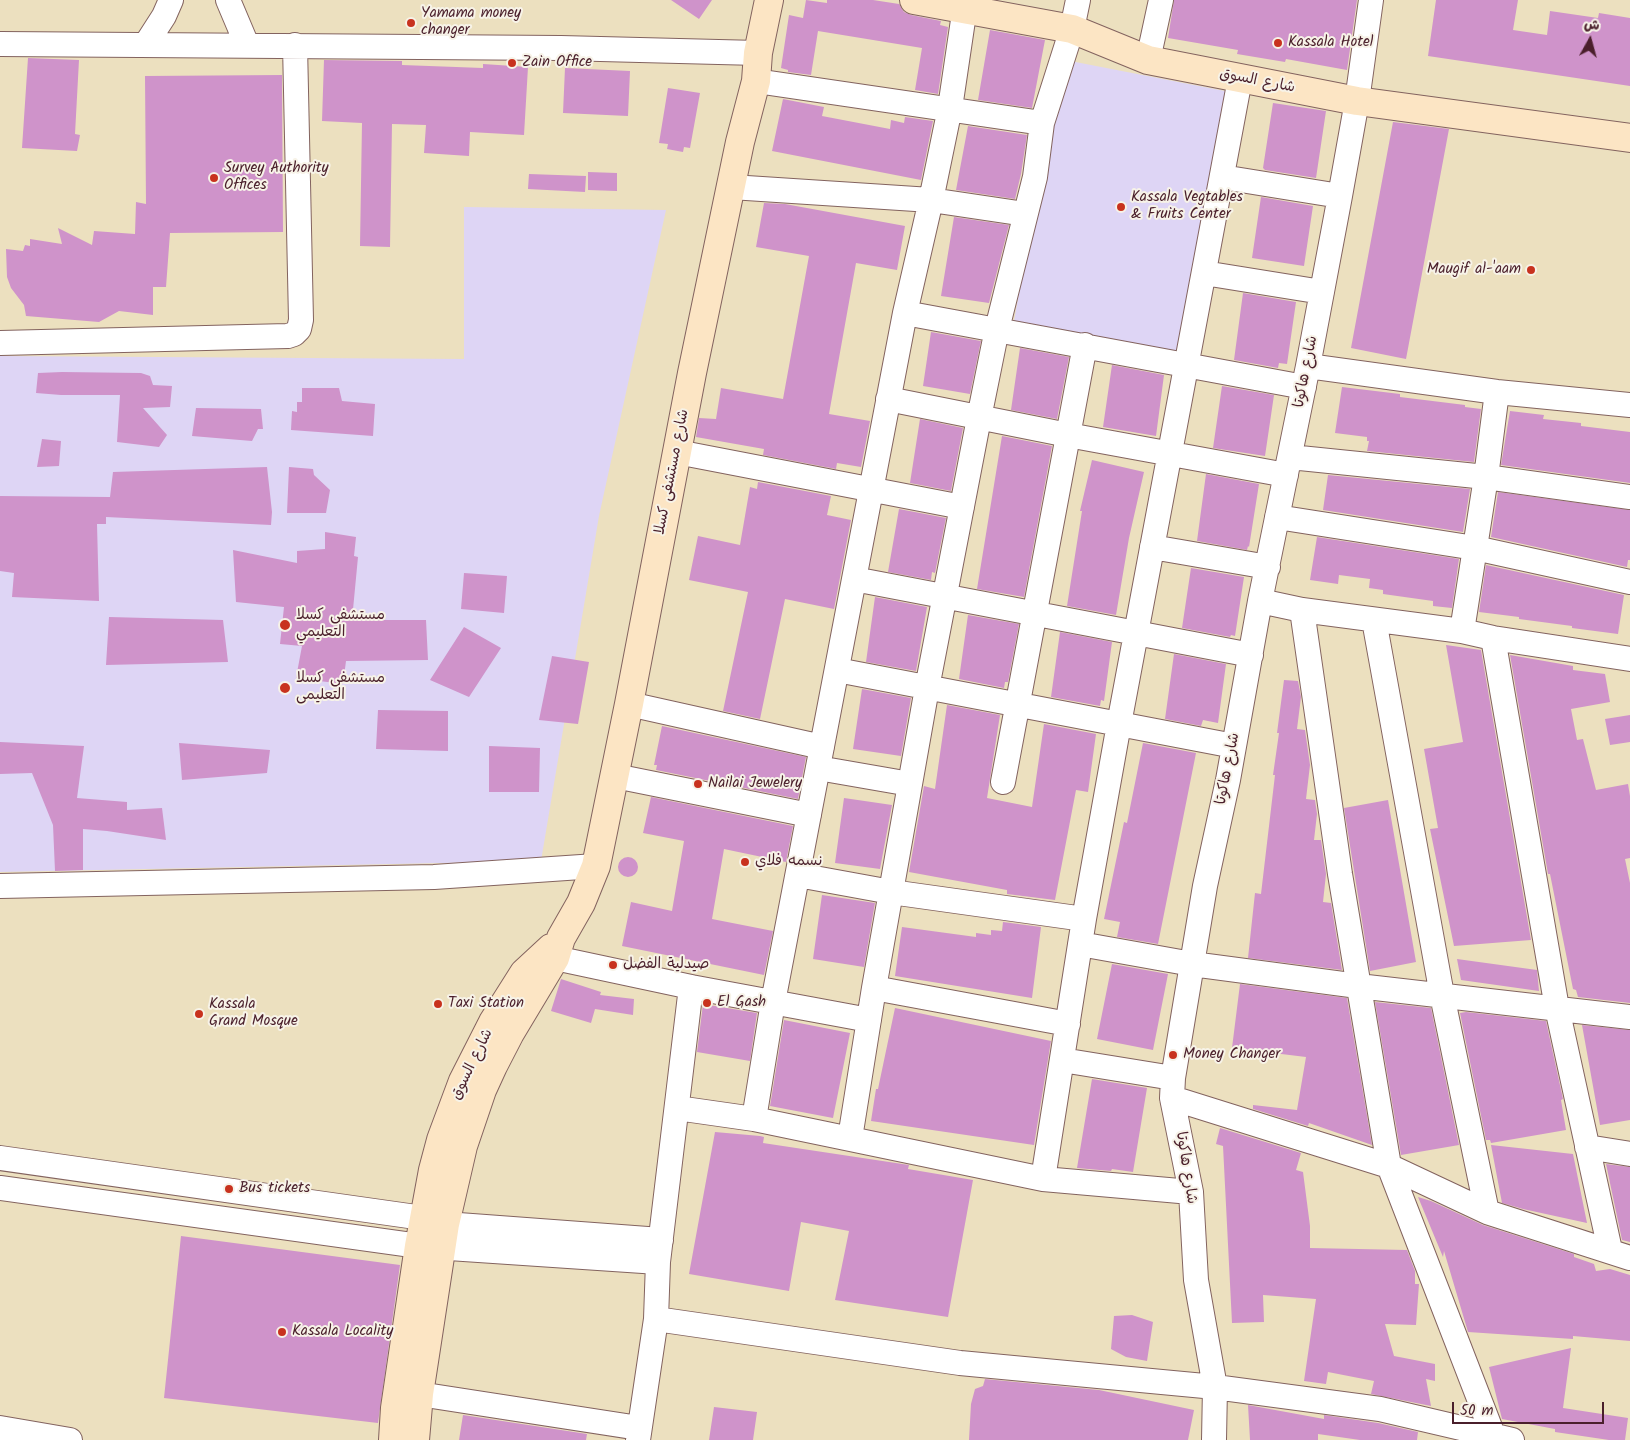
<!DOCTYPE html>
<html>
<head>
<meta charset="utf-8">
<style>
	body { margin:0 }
	#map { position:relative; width:1630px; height:1440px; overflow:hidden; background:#ece0bf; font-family:Kalam,"Playpen Sans Arabic",sans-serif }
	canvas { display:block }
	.north { position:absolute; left:1565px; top:15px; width:50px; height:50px; -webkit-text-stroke:4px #f7f3e8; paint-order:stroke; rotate:7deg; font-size:14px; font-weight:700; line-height:20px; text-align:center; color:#4a1f2b }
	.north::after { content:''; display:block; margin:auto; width:18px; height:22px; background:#4a1f2b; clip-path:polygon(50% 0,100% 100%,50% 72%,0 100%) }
	.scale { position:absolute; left:1452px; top:1402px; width:152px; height:22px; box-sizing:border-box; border:2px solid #4a1f2b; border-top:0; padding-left:6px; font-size:15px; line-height:18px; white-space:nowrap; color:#4a1f2b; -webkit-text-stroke:4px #f7f3e8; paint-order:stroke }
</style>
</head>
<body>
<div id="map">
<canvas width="1630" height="1440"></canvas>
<div class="north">ش</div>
<div class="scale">50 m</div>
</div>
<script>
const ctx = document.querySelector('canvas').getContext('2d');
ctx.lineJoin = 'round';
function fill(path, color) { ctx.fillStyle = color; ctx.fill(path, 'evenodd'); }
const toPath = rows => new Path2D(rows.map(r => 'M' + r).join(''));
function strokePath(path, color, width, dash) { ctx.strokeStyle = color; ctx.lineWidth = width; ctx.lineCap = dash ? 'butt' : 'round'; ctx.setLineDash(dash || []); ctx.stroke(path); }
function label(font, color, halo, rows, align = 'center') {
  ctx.font = font + ' Kalam,"Playpen Sans Arabic",sans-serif'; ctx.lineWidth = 4; ctx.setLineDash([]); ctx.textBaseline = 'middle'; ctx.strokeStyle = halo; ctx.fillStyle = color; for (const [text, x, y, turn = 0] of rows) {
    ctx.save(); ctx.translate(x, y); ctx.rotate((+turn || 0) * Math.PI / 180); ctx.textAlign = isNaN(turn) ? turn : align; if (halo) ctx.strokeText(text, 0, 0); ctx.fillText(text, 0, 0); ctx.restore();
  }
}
const built = toPath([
	[1060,59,1230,92,1180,353,1014,321],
	[464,207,666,210,599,516,541,861,0,872,0,356,464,359]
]);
const building = toPath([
	[671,0,712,0,699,19],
	[806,0,827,3,827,0,873,0,899,4,904,12,911,15,941,21,940,25,948,27,938,94,915,90,922,48,818,31,811,75,788,72,788,70,781,68,789,15,803,18],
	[1174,0,1357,0,1347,70,1286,59,1285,62,1237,54,1238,50,1168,38],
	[1436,0,1518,0,1513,30,1547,35,1550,11,1598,18,1599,13,1630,18,1630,86,1428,56],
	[990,30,1045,40,1032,108,978,100],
	[28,58,79,60,75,134,80,135,77,151,22,148],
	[324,60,402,61,402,65,483,68,483,64,528,67,524,135,470,132,469,156,424,153,426,125,392,124,390,247,360,246,362,123,322,121],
	[565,68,630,71,628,116,563,113],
	[282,75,283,232,170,233,166,287,153,287,153,315,119,311,99,322,26,316,24,305,11,288,7,277,6,249,23,251,25,245,30,246,30,239,62,244,58,228,92,245,94,231,135,234,136,202,146,204,145,76],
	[668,88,700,93,690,148,684,147,683,152,667,149,668,144,659,143],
	[783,99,824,107,822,116,890,129,891,120,904,123,905,117,933,121,921,180,772,151],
	[1273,103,1326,111,1316,178,1265,170,1263,168],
	[1393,122,1449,129,1406,359,1351,348],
	[968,126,1027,135,1021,174,1015,199,956,190],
	[588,172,617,173,617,191,588,190],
	[529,174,586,176,585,192,528,189],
	[1261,197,1313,206,1304,266,1252,258],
	[764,203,785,204,905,226,897,270,856,263,829,414,870,421,861,467,837,463,836,469,763,455,764,449,696,437,699,418,716,419,721,388,783,399,809,256,756,247],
	[954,217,1009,225,989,303,941,296],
	[1243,293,1296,302,1287,364,1279,363,1278,368,1234,360],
	[931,332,981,341,970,394,923,386],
	[1020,348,1069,357,1057,419,1011,410],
	[1112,365,1164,375,1156,436,1103,427],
	[62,372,141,373,150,376,153,385,172,386,170,407,143,408,167,435,159,447,117,442,120,395,61,395,36,393,38,373],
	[1222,386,1274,395,1265,456,1213,448],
	[1342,387,1400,394,1400,397,1465,405,1465,407,1481,409,1474,462,1367,451,1369,441,1367,441,1367,437,1335,433],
	[302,388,339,388,342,401,375,404,373,436,291,430,292,411,297,412,297,402,302,402],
	[196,408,261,409,263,429,258,429,252,441,192,436],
	[1510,411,1544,415,1543,419,1581,423,1581,426,1630,432,1630,483,1501,465],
	[920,419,963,428,951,491,910,483],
	[1002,436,1052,446,1024,597,977,589],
	[42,439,61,441,59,466,37,467],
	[1092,460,1144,472,1129,538,1116,615,1067,606,1082,511,1080,511],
	[267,467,272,512,271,525,106,517,106,524,97,524,99,601,12,597,14,573,0,571,0,496,110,497,113,472],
	[289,467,313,469,314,475,330,490,326,513,287,513],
	[1206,474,1259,484,1249,547,1248,546,1247,550,1197,541],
	[1328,475,1470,489,1463,532,1323,510],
	[758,482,831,496,827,515,851,520,834,609,785,599,760,719,723,711,748,592,689,580,698,536,740,545,750,487,757,489],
	[1498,492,1630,510,1630,560,1628,560,1627,567,1491,537],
	[899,509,946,518,935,573,932,572,931,580,888,572],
	[325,532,356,537,354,556,358,557,352,620,426,620,428,660,346,661,343,684,296,678,302,646,280,644,284,607,236,602,233,550,297,563,297,551,325,549],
	[1317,537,1459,559,1452,608,1433,606,1433,601,1383,594,1383,590,1369,588,1370,579,1339,575,1338,584,1310,580],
	[1486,565,1624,595,1618,634,1572,628,1572,626,1519,619,1519,617,1479,612],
	[1191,568,1244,577,1235,636,1231,635,1230,637,1182,628],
	[464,573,507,576,504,613,461,609],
	[875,597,927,607,916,671,866,662],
	[968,615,1019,624,1008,682,1005,682,1004,688,959,679],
	[109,617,223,620,228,662,106,665],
	[464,627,501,648,469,697,430,680],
	[1060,632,1112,642,1104,701,1101,700,1100,706,1051,697],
	[1446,645,1481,650,1531,940,1454,946,1430,829,1438,828,1424,749,1463,742],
	[1174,654,1226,664,1218,723,1203,720,1201,726,1165,719],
	[1510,655,1573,666,1573,670,1605,674,1610,702,1571,709,1577,740,1583,739,1596,790,1628,784,1630,796,1630,858,1625,859,1630,883,1630,1003,1578,997,1576,990,1573,989,1550,874,1548,874],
	[552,656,589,662,578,724,539,720],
	[1284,680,1298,681,1301,697,1297,729,1305,730,1310,765,1306,799,1315,800,1317,814,1314,840,1321,840,1326,874,1323,902,1331,903,1342,970,1248,958,1255,893,1261,894,1275,775,1273,775,1279,733,1277,733],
	[862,689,911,698,901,756,853,749],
	[947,705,1000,715,987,798,1032,807,1044,724,1096,734,1088,792,1076,790,1055,900,1007,894,1007,890,909,872,924,786,935,789],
	[378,710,448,711,448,751,376,749],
	[1630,715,1630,742,1610,745,1605,719],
	[662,726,806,757,798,799,656,770,657,765,654,765],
	[0,742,84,746,77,798,127,802,127,810,162,808,166,840,107,831,83,829,83,870,55,871,53,825,32,773,0,774],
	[179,743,270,750,267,773,182,780],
	[1143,743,1196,753,1158,944,1117,937,1120,922,1104,919,1124,822,1127,823],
	[489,746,540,748,539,792,489,792],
	[651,797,793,826,786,862,724,849,712,919,773,931,764,975,622,946,631,902,672,911,684,841,643,833],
	[844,798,892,805,880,869,835,863],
	[1388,800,1416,962,1370,971,1344,808],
	'618 867a10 10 0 1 1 20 0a10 10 0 1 1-20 0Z',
	[822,895,875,903,864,967,813,959],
	[1003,922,1041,927,1032,998,895,976,902,927,976,937,976,933,991,935,991,930,1002,931],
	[1457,959,1537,970,1539,991,1461,980],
	[1112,964,1168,974,1153,1050,1097,1039],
	[561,979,601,992,600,995,634,999,633,1015,595,1009,591,1023,551,1011],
	[1240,984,1347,998,1372,1145,1309,1123,1308,1126,1253,1109,1253,1105,1297,1110,1306,1057,1232,1048],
	[1375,1002,1431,1008,1459,1145,1401,1155],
	[703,1004,757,1013,750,1061,697,1052],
	[895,1008,1051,1041,1034,1145,871,1121,876,1089,878,1089],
	[1466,1012,1546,1021,1563,1099,1561,1100,1566,1130,1491,1143,1490,1140,1486,1140,1460,1013],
	[784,1020,850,1033,833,1118,770,1106],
	[1582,1025,1630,1030,1630,1120,1600,1125],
	[1092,1079,1147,1088,1133,1172,1112,1169,1111,1171,1077,1168],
	[1220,1128,1301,1153,1296,1170,1303,1172,1310,1226,1310,1248,1407,1250,1415,1271,1415,1284,1419,1284,1416,1325,1385,1324,1394,1356,1435,1364,1435,1381,1426,1379,1431,1406,1371,1394,1374,1381,1328,1372,1326,1384,1304,1381,1316,1299,1263,1295,1264,1322,1232,1323,1223,1146,1216,1144],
	[715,1132,760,1136,764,1137,763,1143,909,1165,908,1169,973,1180,948,1317,835,1300,849,1231,801,1222,789,1291,689,1274],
	[1491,1145,1573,1154,1587,1223,1523,1209,1502,1203],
	[1606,1164,1630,1167,1630,1242,1622,1240],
	[1418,1197,1431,1201,1483,1225,1574,1254,1574,1257,1594,1264,1596,1271,1610,1269,1630,1275,1630,1341,1573,1336,1573,1339,1468,1332,1444,1251,1443,1257],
	[181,1236,400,1265,378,1423,164,1398],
	[1132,1315,1153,1322,1147,1361,1126,1357,1111,1349,1114,1316],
	[1571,1348,1563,1408,1628,1418,1625,1440,1609,1440,1555,1432,1555,1429,1502,1419,1489,1367],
	[985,1379,1099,1390,1194,1410,1188,1440,969,1440,971,1404,975,1389,983,1386],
	[1248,1405,1324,1419,1324,1415,1378,1423,1418,1432,1417,1440,1360,1440,1318,1434,1318,1440,1250,1440],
	[714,1407,757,1412,753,1440,709,1440],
	[463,1415,587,1434,586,1440,459,1440]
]);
const street = toPath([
	[228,0,247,45],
	[0,44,561,48,758,53],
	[146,44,164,16,171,0],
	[1148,60,1161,0],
	[756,81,1042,123],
	[1222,177,1340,196],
	[731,187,931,200,1025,214],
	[1204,273,1322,292],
	[905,313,1304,387],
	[0,343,288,336,294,334,299,329,301,320,295,45],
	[1308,366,1497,392,1630,405],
	[888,399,1068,435,1286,475],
	[677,452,962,507],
	[1290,457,1486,477,1630,497],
	[1277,517,1475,548,1630,582],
	[1152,547,1268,567],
	[854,579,1251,655],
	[1260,601,1302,610,1462,631,1493,638,1630,659],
	[1302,610,1340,874,1389,1166,1495,1440],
	[1374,620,1442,995,1487,1212],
	[1462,631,1486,477,1497,392],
	[1493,638,1557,1008,1610,1250],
	[837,670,1234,746],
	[629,704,822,747],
	[818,768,910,784],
	[615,776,809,815],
	[1003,782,1085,345],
	[798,875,891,892,1084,919],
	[0,886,434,877,596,866],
	[1080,944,1192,964,1358,986,1630,1017],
	[545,954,555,958,691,987,869,1020],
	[874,988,1068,1024],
	[1062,1060,1173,1078],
	[1172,1098,1389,1166,1487,1212,1630,1258],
	[677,1108,754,1119,1043,1179,1191,1192],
	[754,1119,773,1002,905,313,931,200,950,108,966,0],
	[850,1138,874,988,927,688,979,418,997,329,1035,177,1042,123,1072,29,1078,0],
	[1587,1147,1630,1154],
	[0,1158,423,1218,445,1224,661,1240],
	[1043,1179,1084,919,1119,724,1240,79],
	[0,1188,419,1246,658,1262],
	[656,1319,960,1363,1215,1387,1380,1409,1512,1440],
	[403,1403,419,1394,639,1428],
	[0,1428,70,1440],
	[638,1440,656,1319,658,1262,691,987],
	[1214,1440,1215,1387,1196,1280,1191,1192,1172,1098,1173,1078,1205,886,1228,780,1260,601,1308,366,1340,196,1357,101,1371,0]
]);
const secondary = toPath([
	[914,0,1072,29,1148,60,1357,101,1630,138],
	[393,1440,395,1408,419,1246,433,1170,441,1140,463,1081,493,1022,524,973,551,948],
	[415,1440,419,1394,445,1224,463,1146,482,1090,493,1066,510,1033,555,958,561,938,581,903,596,866,629,704,692,373,740,142,756,81,758,53,769,0]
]);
const markers = [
	[411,23,5,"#c8321e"],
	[1278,43,5,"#c8321e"],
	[512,63,5,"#c8321e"],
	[214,178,5,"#c8321e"],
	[1121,207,5,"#c8321e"],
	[1531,270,5,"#c8321e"],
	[285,625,6,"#c8321e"],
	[285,688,6,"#c8321e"],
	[698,784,5,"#c8321e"],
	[745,862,5,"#c8321e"],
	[613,965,5,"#c8321e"],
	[707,1003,5,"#c8321e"],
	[438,1004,5,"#c8321e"],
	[199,1014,5,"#c8321e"],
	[1173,1055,5,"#c8321e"],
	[229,1189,5,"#c8321e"],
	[282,1332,5,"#c8321e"]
];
const poiNames = [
	["Yamama money",421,14],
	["changer",421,31],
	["Kassala Hotel",1288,43],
	["Zain Office",522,63],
	["Survey Authority",224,169],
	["Offices",224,186],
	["Kassala Vegtables",1131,198],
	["& Fruits Center",1131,215],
	["Maugif al-'aam",1521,270,"right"],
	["مستشفى كسلا",296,616],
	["التعليمي",296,633],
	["مستشفى كسلا",296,679],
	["التعليمى",296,696],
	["Nailai Jewelery",708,784],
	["نسمه فلاي",755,862],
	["صيدلية الفضل",623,965],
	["El Gash",717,1003],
	["Taxi Station",448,1004],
	["Kassala",209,1005],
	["Grand Mosque",209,1022],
	["Money Changer",1183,1055],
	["Bus tickets",239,1189],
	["Kassala Locality",292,1332]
];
const streetNames = [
	["شارع السوق",1257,82,11],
	["شارع هاكوتا",1307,372,-79],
	["شارع مستشفى كسلا",673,472,-79],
	["شارع هاكوتا",1229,769,-79],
	["شارع السوق",473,1065,-64],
	["شارع هاكوتا",1185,1168,81]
];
fill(built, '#ded5f5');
fill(building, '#cf93ca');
strokePath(street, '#83635f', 26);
strokePath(secondary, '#83635f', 30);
strokePath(street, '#fff', 24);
strokePath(secondary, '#fce5c4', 28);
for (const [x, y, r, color] of markers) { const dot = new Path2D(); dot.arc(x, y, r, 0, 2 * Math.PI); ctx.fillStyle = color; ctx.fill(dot); strokePath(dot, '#f7f3e8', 2); }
label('15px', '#4a1f2b', '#f7f3e8', poiNames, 'left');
label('15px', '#4a1f2b', '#f7f3e8', streetNames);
</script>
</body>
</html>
